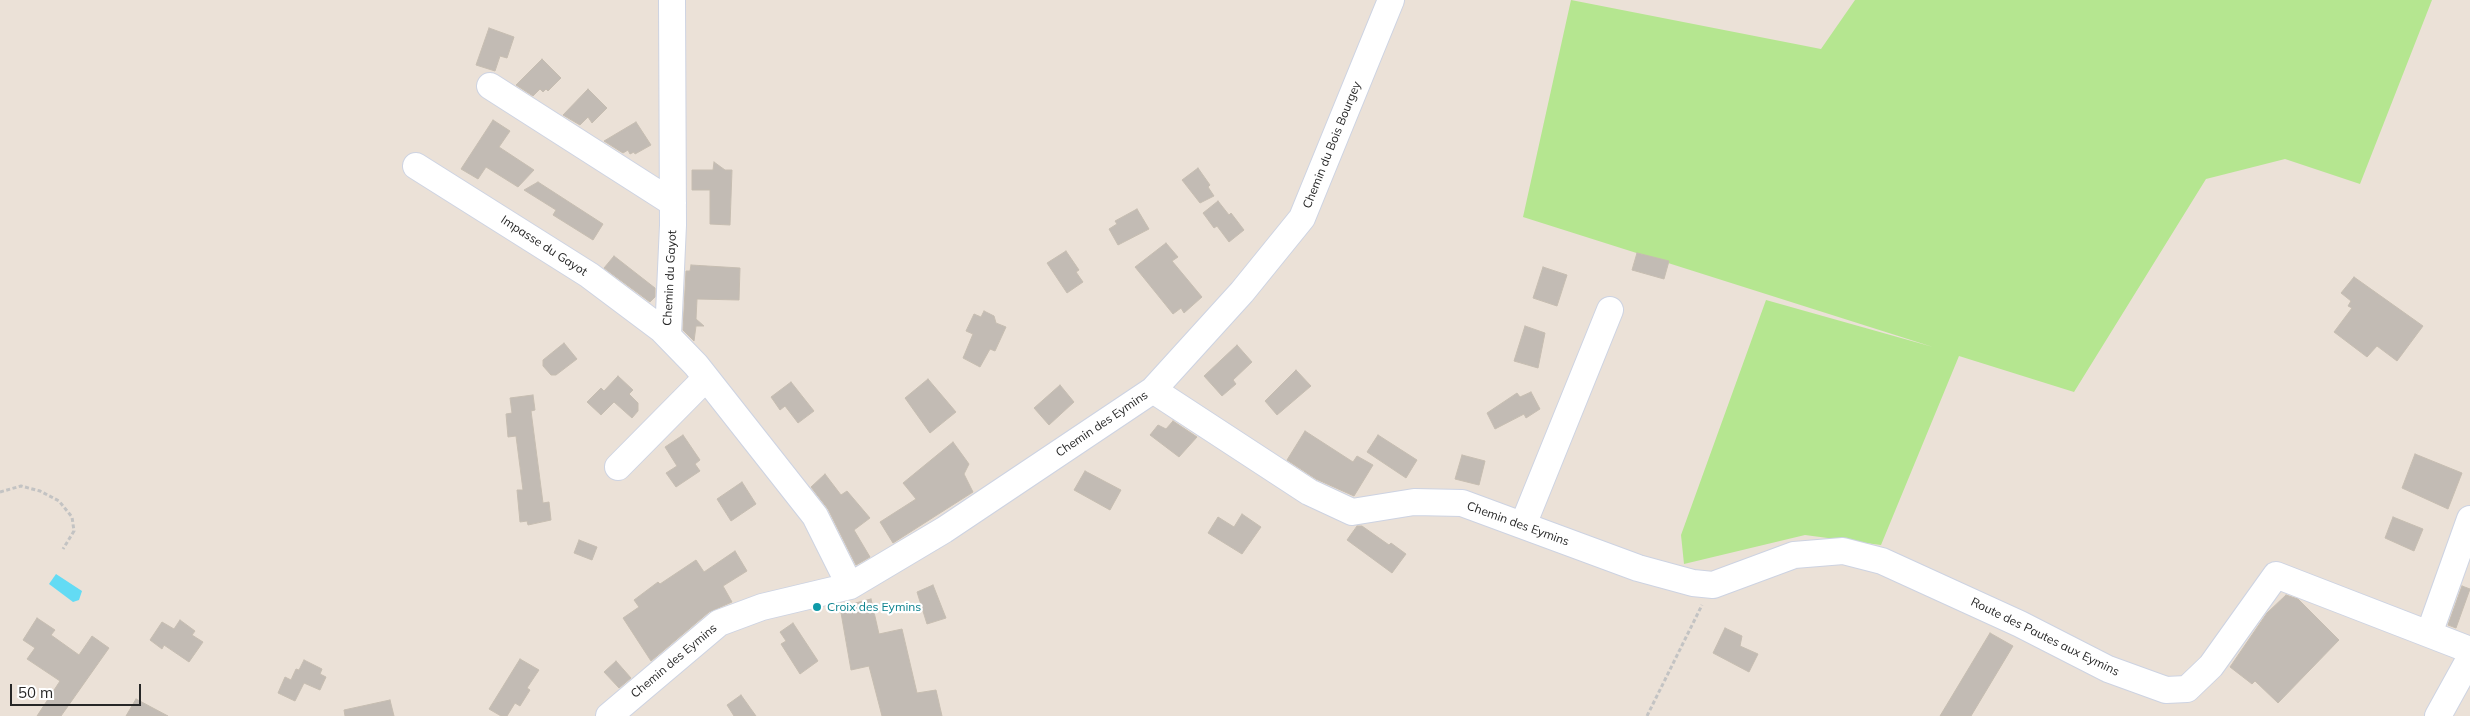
<!DOCTYPE html>
<html>
<head>
<meta charset="utf-8">
<style>
	body { margin:0 }
	#map { position:relative; width:2470px; height:716px; overflow:hidden; background:#ebe1d7; font-family:Mulish,sans-serif }
	canvas { display:block }
	.scale { position:absolute; left:10px; top:684px; width:131px; height:22px; box-sizing:border-box; border:2px solid #272727; border-top:0; padding-left:6px; font-size:15px; line-height:18px; white-space:nowrap; color:#272727; -webkit-text-stroke:4px #fff; paint-order:stroke }
</style>
</head>
<body>
<div id="map">
<canvas width="2470" height="716"></canvas>
<div class="scale">50 m</div>
</div>
<script>
const ctx = document.querySelector('canvas').getContext('2d');
ctx.lineJoin = 'round';
function fill(path, color) { ctx.fillStyle = color; ctx.fill(path, 'evenodd'); }
const toPath = rows => new Path2D(rows.map(r => 'M' + r).join(''));
function strokePath(path, color, width, dash) { ctx.strokeStyle = color; ctx.lineWidth = width; ctx.lineCap = dash ? 'butt' : 'round'; ctx.setLineDash(dash || []); ctx.stroke(path); }
function label(font, color, halo, rows, align = 'center') {
  ctx.font = font + ' Mulish,sans-serif'; ctx.lineWidth = 4.5; ctx.setLineDash([]); ctx.textBaseline = 'middle'; ctx.strokeStyle = halo; ctx.fillStyle = color; for (const [text, x, y, turn = 0] of rows) {
    ctx.save(); ctx.translate(x, y); ctx.rotate((+turn || 0) * Math.PI / 180); ctx.textAlign = isNaN(turn) ? turn : align; if (halo) ctx.strokeText(text, 0, 0); ctx.fillText(text, 0, 0); ctx.restore();
  }
}
const green = toPath([
	[1571,0,1821,49,1855,0,2432,0,2360,184,2285,159,2206,179,2074,392,1959,356,1881,545,1805,535,1684,564,1681,535,1766,300,1933,347,1523,217]
]);
const water = toPath([
	[56,574,82,591,79,600,73,602,49,584]
]);
const building = toPath([
	[489,28,514,37,507,58,500,56,495,71,476,65,489,28],
	[542,59,561,78,548,91,546,89,543,92,540,89,533,96,516,85,542,59],
	[588,89,607,108,592,123,588,117,580,125,563,115,588,89],
	[493,120,510,131,499,147,534,170,518,187,486,167,478,179,461,169,493,120],
	[636,122,651,145,635,154,634,152,630,154,628,150,623,153,604,141,636,122],
	[714,162,725,170,732,170,730,225,710,224,710,190,692,190,692,170,713,170,714,162],
	[1198,168,1210,185,1208,187,1214,196,1200,203,1182,180,1198,168],
	[538,182,603,224,593,240,553,215,556,210,524,190,538,182],
	[1218,201,1229,215,1231,213,1244,230,1229,242,1217,226,1214,228,1203,213,1218,201],
	[1137,209,1149,229,1118,245,1109,229,1117,224,1115,221,1137,209],
	[1166,243,1178,257,1172,261,1202,297,1184,313,1181,308,1173,314,1135,267,1166,243],
	[1066,251,1079,270,1076,272,1083,282,1067,293,1047,263,1066,251],
	[1637,253,1669,261,1664,279,1632,270,1637,253],
	[614,256,655,288,655,297,650,302,604,268,614,256],
	[691,265,740,268,739,300,697,299,696,319,704,326,696,326,694,341,683,330,686,271,690,271,691,265],
	[1543,267,1567,275,1557,306,1533,298,1543,267],
	[2354,277,2423,326,2397,361,2377,346,2367,357,2334,332,2352,308,2348,306,2351,301,2341,293,2354,277],
	[984,311,994,316,996,323,1006,327,995,351,990,349,980,367,963,358,973,334,966,331,974,314,981,317,984,311],
	[1525,326,1545,333,1538,368,1514,361,1525,326],
	[564,343,577,359,556,375,551,375,543,366,543,360,564,343],
	[1237,345,1252,362,1233,380,1236,384,1222,396,1204,376,1237,345],
	[1296,370,1311,386,1277,415,1265,401,1296,370],
	[618,376,633,390,629,394,638,403,638,411,632,418,614,402,601,415,587,402,601,388,604,391,618,376],
	[928,379,956,412,930,433,905,398,928,379],
	[791,382,814,411,798,423,785,406,780,410,771,397,791,382],
	[1060,385,1074,402,1049,425,1034,408,1060,385],
	[1531,392,1540,409,1526,418,1524,414,1495,429,1487,413,1517,393,1520,397,1531,392],
	[533,395,535,410,531,411,543,503,549,502,551,520,528,525,527,521,520,522,517,490,523,490,516,436,508,437,506,414,512,413,510,398,533,395],
	[1173,421,1197,437,1179,457,1150,435,1158,425,1166,429,1173,421],
	[1305,431,1353,462,1357,456,1373,465,1354,496,1316,479,1287,460,1305,431],
	[683,435,700,460,695,464,700,471,676,487,666,473,677,466,665,447,683,435],
	[1378,435,1417,460,1406,478,1367,452,1378,435],
	[953,442,969,464,964,474,973,492,893,543,880,522,916,499,903,483,953,442],
	[2415,454,2462,473,2448,509,2402,488,2415,454],
	[1462,455,1485,461,1479,485,1455,479,1462,455],
	[1085,471,1121,490,1110,510,1074,490,1085,471],
	[825,474,841,495,847,491,870,518,854,530,870,557,856,565,828,509,811,487,825,474],
	[742,482,756,504,731,521,717,499,742,482],
	[1242,514,1261,527,1242,554,1208,533,1218,517,1234,527,1242,514],
	[2393,517,2423,529,2414,551,2385,538,2393,517],
	[1357,526,1362,526,1389,545,1391,543,1406,554,1392,573,1347,540,1357,526],
	[579,540,597,547,592,560,574,553,579,540],
	[735,551,747,571,723,586,732,602,709,612,651,661,623,618,639,607,634,600,658,582,660,584,696,560,704,572,735,551],
	[933,585,946,618,927,624,917,592,933,585],
	[2462,586,2470,589,2456,628,2448,625,2462,586],
	[2286,595,2298,599,2339,640,2278,703,2255,681,2252,684,2230,667,2267,613,2286,595],
	[871,599,879,634,902,629,917,693,936,690,942,716,882,716,869,666,851,670,840,607,871,599],
	[37,618,55,630,51,635,79,655,92,636,109,648,61,716,37,716,60,681,27,659,35,648,23,640,37,618],
	[180,620,195,631,192,635,203,642,189,662,164,645,162,649,150,640,162,622,174,629,180,620],
	[793,623,818,661,800,674,781,644,786,641,780,632,793,623],
	[1725,628,1742,636,1740,646,1758,654,1749,672,1713,653,1725,628],
	[1990,633,2013,646,1971,716,1940,716,1990,633],
	[520,659,539,670,527,688,530,690,520,706,515,703,507,716,501,716,489,709,520,659],
	[304,660,322,669,320,674,326,677,320,690,304,683,295,701,278,693,285,677,291,680,296,669,299,670,304,660],
	[616,661,631,678,619,688,604,672,616,661],
	[741,695,756,716,734,716,727,705,741,695],
	[136,699,168,716,126,716,136,699],
	[390,700,394,716,345,716,344,710,390,700]
]);
const path = toPath([
	[0,492,21,486,40,491,59,501,72,517,74,531,63,549],
	[1647,716,1702,605]
]);
const minor = toPath([
	[490,86,673,203],
	[416,166,589,275,661,329,696,365,815,516,850,586],
	[668,335,673,225,672,0],
	[1153,390,1309,492,1352,512,1414,502,1462,503,1638,568,1693,583,1713,585,1794,555,1843,551,1882,561,2020,624,2108,669,2166,690,2187,689,2211,666,2276,575,2470,650],
	[618,467,706,378],
	[1523,525,1610,310],
	[2429,634,2470,519],
	[609,716,719,623,762,607,850,586,944,530,1153,390,1242,292,1302,218,1391,0],
	[2438,716,2470,658]
]);
const markers = [
	[817,607,5,"#0f9aa8"]
];
const streetNames = [
	["Chemin du Bois Bourgey",1332,145,-68],
	["Impasse du Gayot",544,246,33],
	["Chemin du Gayot",670,278,-87],
	["Chemin des Eymins",1102,424,-34],
	["Chemin des Eymins",1518,524,20],
	["Route des Pautes aux Eymins",2045,637,26],
	["Chemin des Eymins",674,661,-40]
];
const cultureNames = [
	["Croix des Eymins",827,607]
];
fill(green, '#b5e690');
fill(water, '#63dbf4');
fill(building, '#c2bbb4');
strokePath(building, '#c6bdb1', 1);
strokePath(minor, '#cdd3e2', 28);
strokePath(path, '#c3c3c3', 3, [4, 2.5]);
strokePath(minor, '#fff', 26);
for (const [x, y, r, color] of markers) { const dot = new Path2D(); dot.arc(x, y, r, 0, 2 * Math.PI); ctx.fillStyle = color; ctx.fill(dot); strokePath(dot, '#fff', 2); }
label('12px', '#272727', '#fff', streetNames);
label('12px', '#0d838f', '#fff', cultureNames, 'left');
</script>
</body>
</html>
